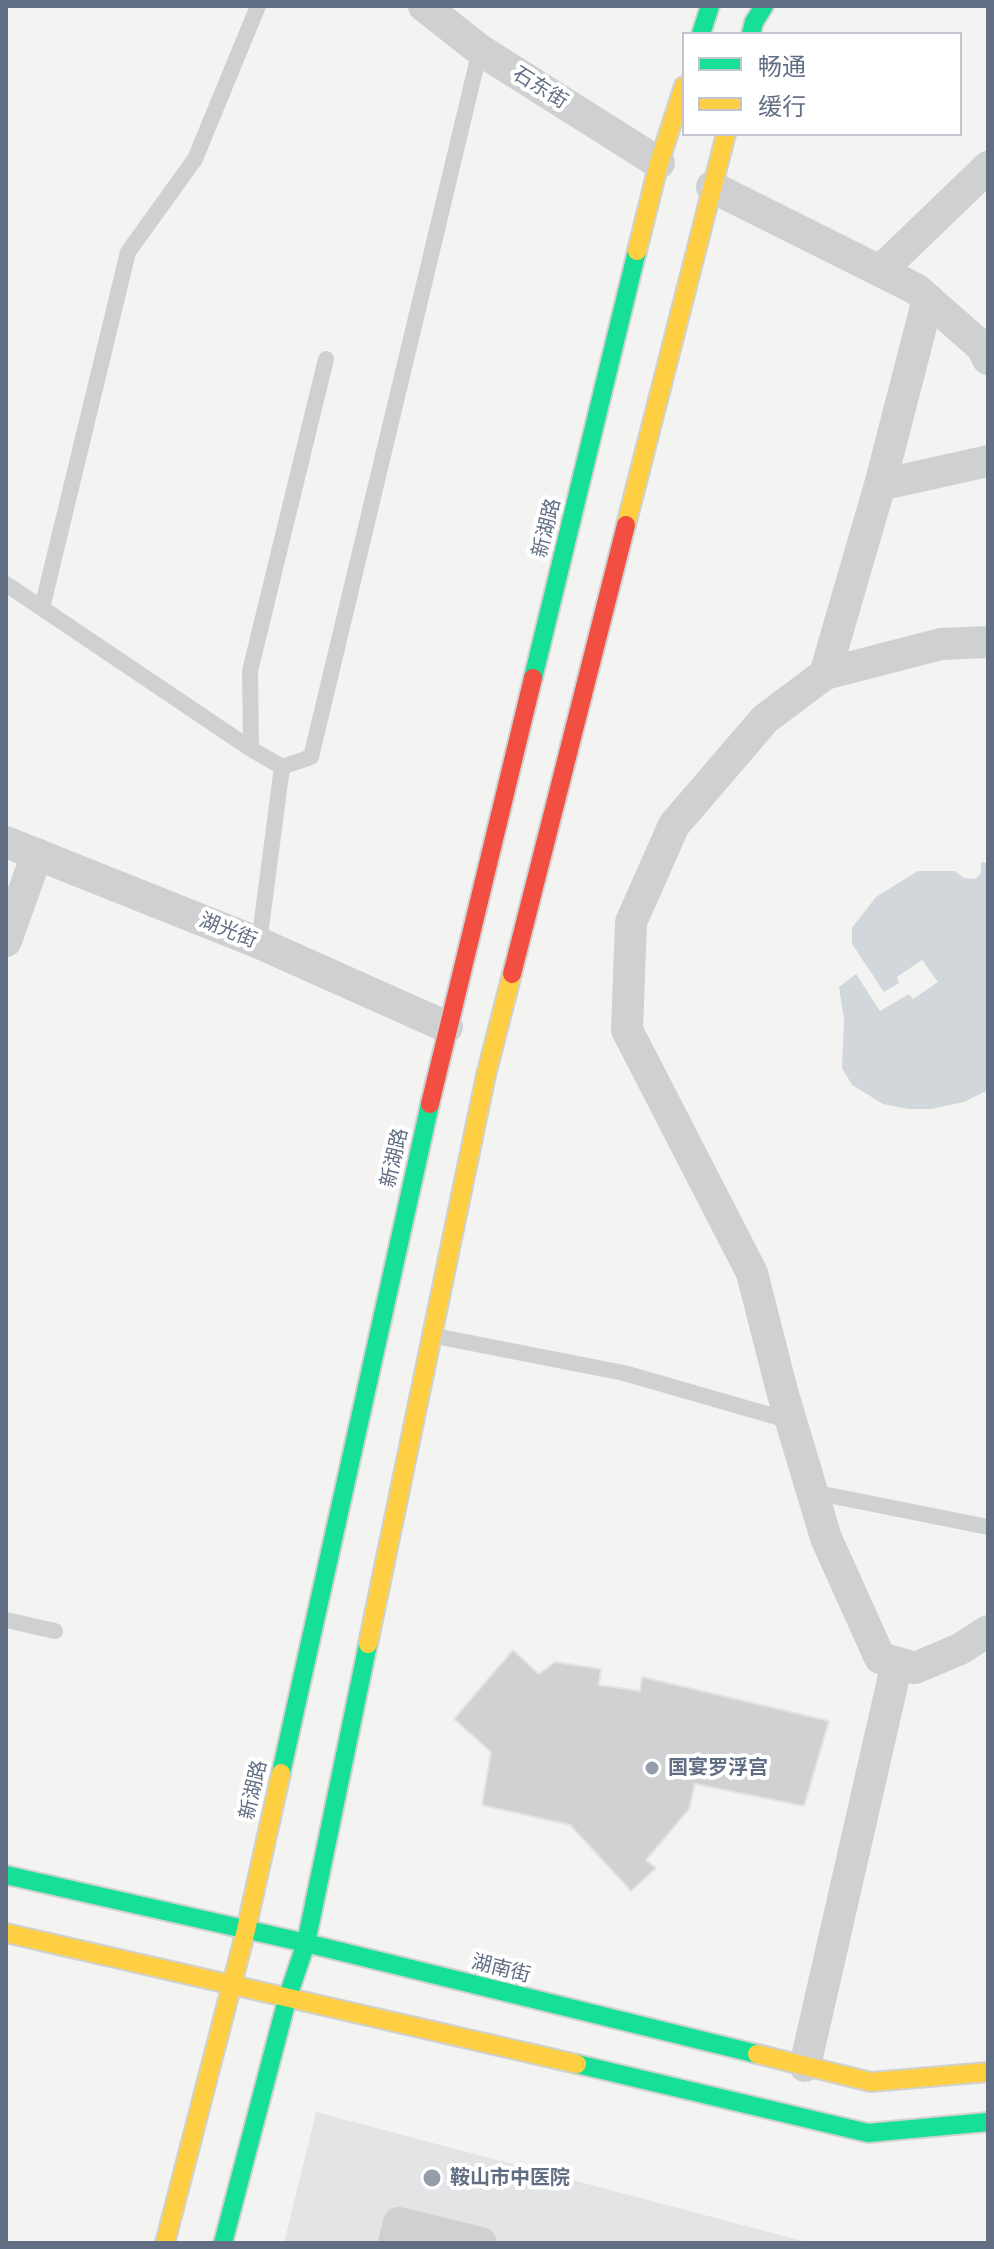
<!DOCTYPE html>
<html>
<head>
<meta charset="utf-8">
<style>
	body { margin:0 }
	#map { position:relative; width:994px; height:2249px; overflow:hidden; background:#f3f4f2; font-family:"PT Sans","Noto Sans SC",sans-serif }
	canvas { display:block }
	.frame { position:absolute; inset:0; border:8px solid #626e84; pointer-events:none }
	.legend { position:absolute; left:682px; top:32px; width:280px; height:104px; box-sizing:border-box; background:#fff; border:2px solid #c0c5ce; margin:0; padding:10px 14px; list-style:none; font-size:24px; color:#626e84 }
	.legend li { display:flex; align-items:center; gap:16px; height:40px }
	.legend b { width:40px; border:2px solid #c0c5ce }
</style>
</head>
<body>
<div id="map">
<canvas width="994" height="2249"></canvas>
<div class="frame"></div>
<ul class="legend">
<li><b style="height:10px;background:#16e098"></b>畅通</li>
<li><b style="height:10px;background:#ffcf43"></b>缓行</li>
</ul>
</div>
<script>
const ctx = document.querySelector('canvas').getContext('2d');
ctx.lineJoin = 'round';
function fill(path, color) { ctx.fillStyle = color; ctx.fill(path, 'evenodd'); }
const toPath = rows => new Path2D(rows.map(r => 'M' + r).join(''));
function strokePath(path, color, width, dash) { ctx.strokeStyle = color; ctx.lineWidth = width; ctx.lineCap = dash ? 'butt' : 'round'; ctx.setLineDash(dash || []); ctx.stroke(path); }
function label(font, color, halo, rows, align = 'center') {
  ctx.font = font + ' "PT Sans","Noto Sans SC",sans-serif'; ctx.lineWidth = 8; ctx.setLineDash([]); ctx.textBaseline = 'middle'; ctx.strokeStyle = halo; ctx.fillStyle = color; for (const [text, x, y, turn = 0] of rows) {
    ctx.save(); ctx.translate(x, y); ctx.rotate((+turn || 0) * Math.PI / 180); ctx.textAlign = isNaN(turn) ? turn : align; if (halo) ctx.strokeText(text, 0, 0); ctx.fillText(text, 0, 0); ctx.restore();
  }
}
const built = toPath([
	[316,2112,810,2243,284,2243]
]);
const water = toPath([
	[981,862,988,863,988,1090,964,1102,932,1109,908,1109,883,1104,852,1085,842,1068,844,1019,839,987,856,974,880,1011,909,994,913,999,938,982,922,960,897,977,899,983,884,992,852,944,852,928,876,897,918,871,955,871,964,878,975,879,981,873]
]);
const building = toPath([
	[513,1650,539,1674,555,1662,601,1669,599,1685,640,1691,642,1677,829,1721,804,1806,695,1784,689,1809,646,1860,656,1868,631,1891,570,1825,482,1805,491,1752,454,1719,513,1650]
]);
const lane = toPath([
	[6,584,251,749,282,767,259,943],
	[42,608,128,252,195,159,258,6],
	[251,749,250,671,326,359],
	[282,767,311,757,480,50],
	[435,1336,624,1373,791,1421],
	[813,1492,988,1527],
	[6,1620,55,1631]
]);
const street = toPath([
	[424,6,480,50,659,163],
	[712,187,916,289,982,347,988,359],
	[880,271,988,167],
	[880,485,988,461],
	[988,642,941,644,825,674,765,719,674,825,631,922,627,1030,752,1273,782,1391,826,1538,880,1658,915,1668,960,1649,988,1631],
	[825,674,880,485,928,299],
	[6,842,259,943,447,1027],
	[6,941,37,854],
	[805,2066,897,1663],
	[394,2243,399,2223,481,2243]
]);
const fast = toPath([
	[701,34,710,6],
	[751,34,754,22,764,6],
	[533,678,637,251],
	[281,1773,430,1104],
	[6,1875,306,1943,757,2054],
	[577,2064,868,2133,988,2122],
	[223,2243,288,1996,306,1943,368,1644]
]);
const slow = toPath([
	[637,251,659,163,684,86],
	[626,525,726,134],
	[368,1644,486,1075,512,974],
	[6,1933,577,2064],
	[757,2054,871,2082,988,2072],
	[165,2243,246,1930,281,1773]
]);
const jam = toPath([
	[512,974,626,525],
	[430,1104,533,678]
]);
const markers = [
	[652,1768,8,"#959daa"],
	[432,2178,10,"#959daa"]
];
const streetNames = [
	["石东街",540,88,32],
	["新湖路",547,528,-76],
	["湖光街",228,931,22],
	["新湖路",395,1158,-77],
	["新湖路",254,1790,-77],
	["湖南街",501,1969,14]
];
const poiNames = [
	["国宴罗浮宫",668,1768],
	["鞍山市中医院",450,2178]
];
fill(built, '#e3e4e5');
fill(water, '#d1d7db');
fill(building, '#d0d1d2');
strokePath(building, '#e3e4e2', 2);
strokePath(fast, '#d0d2d2', 22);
strokePath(slow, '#d0d2d2', 22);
strokePath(jam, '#d0d2d2', 22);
strokePath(lane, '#cfd0d1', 16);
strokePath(street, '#cfd0d1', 32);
strokePath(fast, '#16e098', 18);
strokePath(slow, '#ffcf43', 18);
strokePath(jam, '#f24e42', 18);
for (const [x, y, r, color] of markers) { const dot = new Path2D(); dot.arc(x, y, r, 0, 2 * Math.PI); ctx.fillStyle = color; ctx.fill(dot); strokePath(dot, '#fff', 3); }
label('20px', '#626e84', '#fff', streetNames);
label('bold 20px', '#626e84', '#fff', poiNames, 'left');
</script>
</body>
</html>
